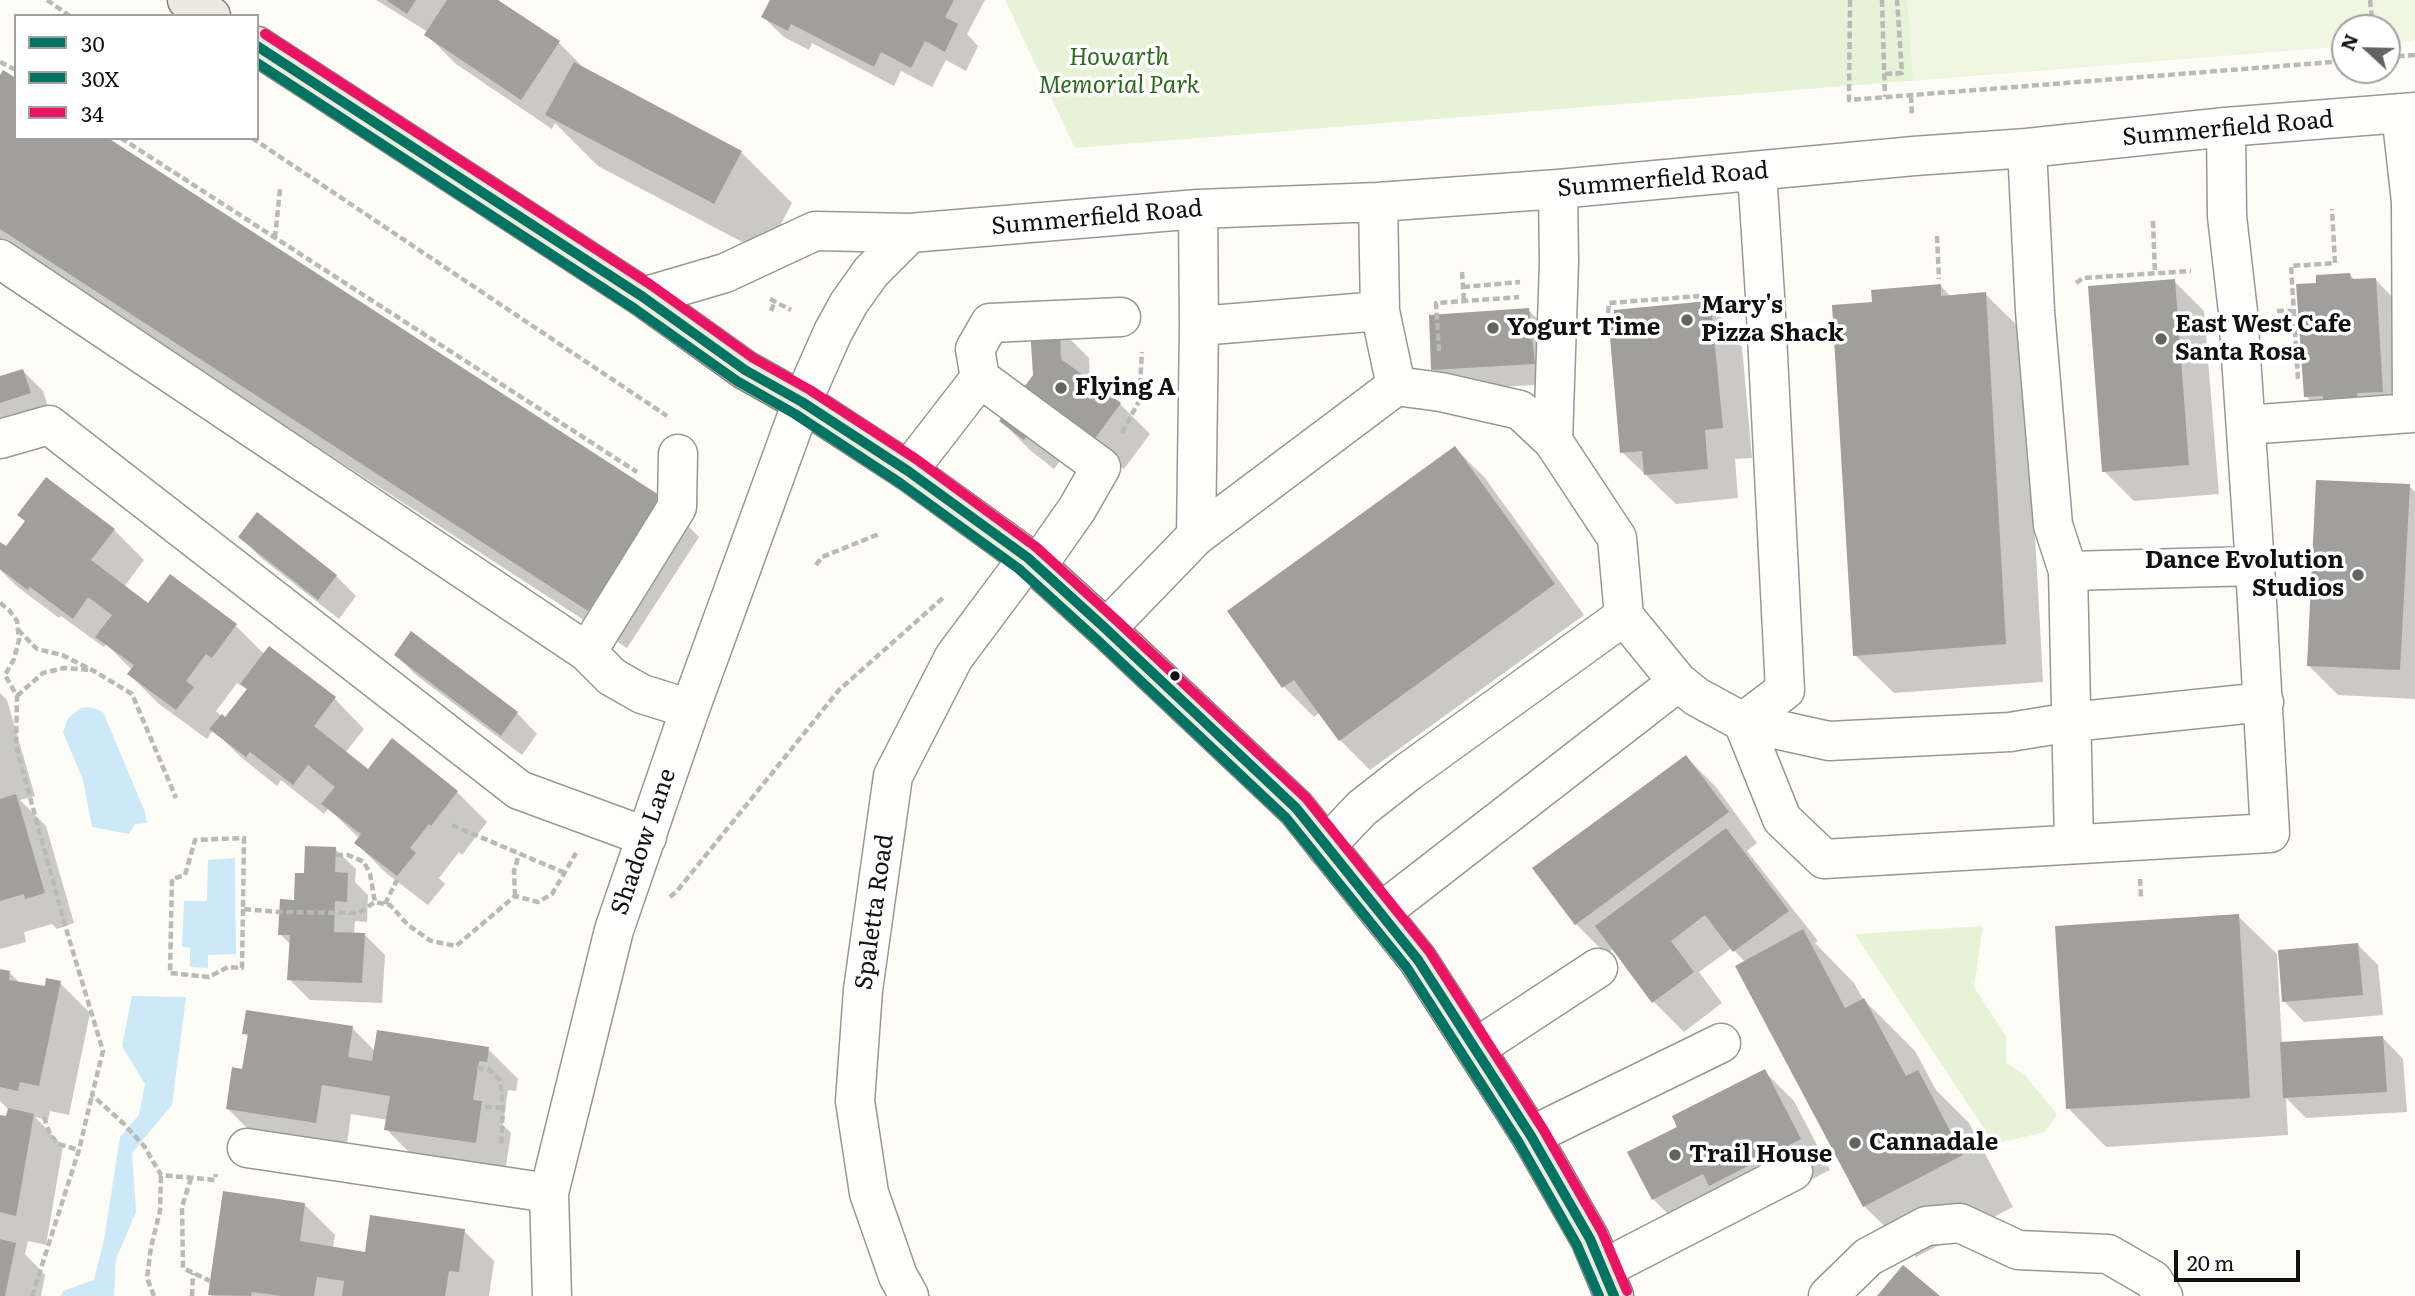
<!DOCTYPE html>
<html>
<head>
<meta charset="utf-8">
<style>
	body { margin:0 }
	#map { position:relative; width:2415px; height:1296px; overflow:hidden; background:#fdfcf7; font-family:Literata,serif }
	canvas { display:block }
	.legend { position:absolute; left:14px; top:14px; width:245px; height:126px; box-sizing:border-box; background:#fff; border:2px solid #a0a0a0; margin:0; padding:9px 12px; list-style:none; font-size:21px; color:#111 }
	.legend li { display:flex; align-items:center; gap:14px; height:35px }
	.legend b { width:35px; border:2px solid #a0a0a0 }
	.north { position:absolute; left:2331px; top:14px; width:70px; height:70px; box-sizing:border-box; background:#fff; border:2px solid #a0a0a0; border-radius:50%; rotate:292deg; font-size:19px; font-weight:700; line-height:28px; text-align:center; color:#111 }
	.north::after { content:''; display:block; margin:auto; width:24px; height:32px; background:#646362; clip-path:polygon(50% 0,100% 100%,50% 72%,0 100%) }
	.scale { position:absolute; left:2174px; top:1250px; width:126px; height:32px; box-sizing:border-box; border:4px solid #111; border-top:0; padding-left:9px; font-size:21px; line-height:24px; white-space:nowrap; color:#111; -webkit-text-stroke:5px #fff; paint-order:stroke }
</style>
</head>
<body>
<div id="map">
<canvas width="2415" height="1296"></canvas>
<ul class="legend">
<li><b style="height:9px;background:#007363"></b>30</li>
<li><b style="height:9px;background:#007363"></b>30X</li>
<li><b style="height:9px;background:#eb1464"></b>34</li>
</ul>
<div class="north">N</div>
<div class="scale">20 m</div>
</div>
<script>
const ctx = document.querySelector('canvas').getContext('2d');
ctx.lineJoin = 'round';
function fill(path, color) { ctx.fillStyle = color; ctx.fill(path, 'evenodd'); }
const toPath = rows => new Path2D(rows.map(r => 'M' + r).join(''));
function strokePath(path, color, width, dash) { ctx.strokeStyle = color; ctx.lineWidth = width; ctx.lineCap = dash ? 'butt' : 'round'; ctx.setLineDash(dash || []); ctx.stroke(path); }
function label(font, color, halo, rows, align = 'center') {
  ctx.font = font + ' Literata,serif'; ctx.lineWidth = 7; ctx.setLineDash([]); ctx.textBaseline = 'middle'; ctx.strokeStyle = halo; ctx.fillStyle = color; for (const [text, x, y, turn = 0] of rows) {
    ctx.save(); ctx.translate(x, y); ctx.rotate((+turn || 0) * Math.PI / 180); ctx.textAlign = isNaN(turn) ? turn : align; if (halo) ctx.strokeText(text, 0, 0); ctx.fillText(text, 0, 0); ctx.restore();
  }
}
const green = toPath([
	[1005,0,2415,0,2415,40,2387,43,2387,28,2345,28,2345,46,1075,148],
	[1983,926,1974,987,2006,1036,2006,1063,2024,1074,2057,1114,2045,1132,1994,1144,1855,934]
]);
const pitch = toPath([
	[1907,0,2415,0,2415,40,2387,43,2387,28,2345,28,2345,46,1913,80]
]);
const water = toPath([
	[90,707,103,712,145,812,147,823,135,824,129,834,92,827,83,780,63,732,68,718,81,708],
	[235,858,236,954,208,955,208,968,190,967,190,948,182,947,184,901,207,901,208,860],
	[132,996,186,997,172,1105,132,1153,136,1212,116,1259,114,1296,61,1296,63,1291,94,1280,104,1240,120,1137,139,1115,145,1084,122,1046]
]);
const shadow = toPath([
	[376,0,495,0,559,43,587,71,741,152,792,203,765,254,598,166,555,123,552,129,456,64,426,34,428,32],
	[772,0,985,0,967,34,978,46,966,71,946,60,932,87,901,71,894,86,812,43,809,50,784,37,763,17],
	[0,78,16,138,661,498,699,537,627,648,0,241],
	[2349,274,2356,281,2375,279,2405,310,2413,421,2336,426,2306,396,2318,284],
	[2174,281,2204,311,2219,494,2134,501,2104,471],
	[1941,286,1951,297,1985,294,2024,332,2043,682,1894,693,1855,655],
	[1707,303,1737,333,1738,344,1742,347,1752,458,1735,459,1738,498,1676,504,1622,452],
	[1528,310,1549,330,1555,384,1454,389,1433,369],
	[1059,328,1089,358,1090,383,1120,404,1150,434,1124,469,1078,436,1054,469,1031,451,1001,421,1034,375],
	[23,371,43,391,50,413,0,430,0,378],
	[1455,448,1485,478,1584,615,1370,770,1340,740,1320,712,1314,717,1284,687],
	[2409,486,2415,492,2415,699,2338,695,2308,665],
	[114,530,144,560,124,587,149,605,235,625,265,655,335,699,364,729,345,753,368,771,392,741,457,792,487,822,462,855,459,852,439,878,445,884,428,905,386,873,356,843,360,839,328,808,324,814,281,780,277,786,242,758,213,730,207,739,159,704,129,674,132,670,106,644,104,647,61,616,59,618,19,588,0,570,0,544,6,549],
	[237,683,248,690,226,720,216,711],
	[240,537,336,576,356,596,339,619,260,557],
	[411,634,517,713,537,734,522,755,416,675,396,655],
	[0,693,7,700,35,796,20,800,46,826,74,923,57,929,52,924,24,932,26,942,0,949],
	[1686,757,1716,787,1757,843,1747,851,1818,941,1815,943,1854,983,1863,999,1915,1051,1936,1090,1969,1123,2013,1207,1916,1257,1864,1206,1745,962,1732,948,1699,972,1722,1003,1684,1032,1654,1002,1614,948,1606,954,1576,924,1535,868],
	[335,849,356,869,355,882,368,895,367,922,355,921,354,935,365,935,385,955,382,1003,310,1000,289,979,291,945,280,934,306,875],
	[2238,916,2277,954,2282,1044,2383,1038,2403,1059,2407,1112,2306,1118,2286,1098,2288,1135,2106,1147,2068,1108],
	[2358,945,2378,965,2383,1015,2304,1022,2284,1001],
	[0,970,9,972,21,984,46,989,60,983,90,1013,69,1115,50,1111,48,1120,35,1117,63,1146,46,1245,28,1241,25,1254,45,1275,41,1296,0,1296,0,1116,7,1118,9,1110,0,1101],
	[352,1028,375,1051,488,1049,518,1079,516,1091,508,1090,503,1125,511,1133,505,1172,416,1159,386,1129,388,1120,351,1114,346,1152,258,1139,228,1109,244,1071,249,1038,244,1033],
	[1764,1071,1794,1101,1830,1170,1741,1215,1683,1229,1653,1199,1679,1127],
	[305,1205,335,1235,333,1248,366,1254,464,1231,494,1261,489,1296,212,1296,210,1294]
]);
const building = toPath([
	[386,0,416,0,407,14],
	[447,0,498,0,560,41,521,100,424,35],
	[770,0,954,0,945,17,958,24,945,52,925,41,911,68,881,52,874,67,791,24,788,31,761,17],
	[574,62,742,151,714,204,545,115],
	[3,70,16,78,16,138,108,138,662,497,588,611,0,229,0,75],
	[2350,273,2351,279,2376,278,2383,392,2357,393,2358,401,2323,404,2323,396,2304,397,2296,284,2316,283,2316,275],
	[2175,279,2189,465,2102,472,2088,286],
	[1941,284,1941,296,1986,292,2006,644,1853,656,1832,305,1872,302,1871,290],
	[1708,301,1709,316,1712,316,1723,428,1705,430,1708,469,1644,475,1642,451,1620,453,1609,326,1615,326,1614,310],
	[1529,308,1535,364,1431,370,1429,315],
	[1060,326,1061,359,1121,403,1093,441,1047,407,1024,440,999,421,1033,375,1030,328],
	[23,369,31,393,0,403,0,376],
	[1455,446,1555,584,1339,741,1294,680,1282,688,1227,611],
	[46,477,115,529,91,560,148,603,170,574,237,624,212,658,206,654,186,681,194,687,176,710,127,674,134,665,95,637,112,615,88,597,73,619,30,587,28,590,0,569,0,542,6,546,25,521,17,515],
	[2316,480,2410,484,2400,670,2307,666],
	[257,512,337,575,318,600,238,537],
	[411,631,518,712,501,736,394,655],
	[269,646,336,697,314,726,368,769,392,738,458,791,431,826,429,824,410,848,416,853,397,876,354,843,361,834,321,804,335,787,308,765,293,785,250,752,246,757,209,729,222,714,225,717,247,689,240,684],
	[1686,755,1729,812,1575,925,1532,868],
	[16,794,45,893,25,899,24,894,0,901,0,799],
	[1726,828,1789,911,1733,952,1705,915,1671,941,1694,972,1652,1003,1595,926],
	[305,846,336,847,335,872,348,873,347,902,335,901,334,932,365,933,362,983,287,980,290,935,278,935,280,899,294,900,295,873,304,873],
	[2239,914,2250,1098,2066,1109,2055,926],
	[1803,929,1845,1008,1864,998,1906,1076,1918,1070,1963,1155,1863,1207,1735,966],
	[2358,943,2363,995,2282,1002,2278,950],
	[0,969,10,971,9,980,45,986,46,978,61,981,39,1086,20,1082,18,1091,0,1087],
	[246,1010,353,1026,348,1057,372,1061,377,1030,489,1047,487,1062,479,1061,473,1100,482,1101,476,1143,384,1130,390,1096,322,1085,316,1123,226,1109,232,1067,242,1069,248,1034,242,1034],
	[2383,1036,2387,1092,2283,1098,2280,1042],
	[1765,1069,1801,1139,1709,1186,1703,1174,1652,1200,1627,1152,1677,1127,1672,1116],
	[8,1108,34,1114,16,1216,0,1212,0,1115,6,1116],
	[223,1191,305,1203,300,1241,365,1252,370,1215,465,1229,459,1272,449,1271,445,1296,342,1296,344,1281,317,1277,314,1296,282,1296,252,1292,251,1296,208,1295],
	[0,1239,16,1243,5,1296,0,1296],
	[1903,1265,1940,1296,1877,1296]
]);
const path = toPath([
	[47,0,70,16],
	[1850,0,1849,100,2345,61],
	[1882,0,1885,97],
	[2370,0,2373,28],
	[2387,57,2415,55],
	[0,62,16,70],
	[1885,74,1902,73,1897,0],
	[1911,96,1912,116],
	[121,138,637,472],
	[252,138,667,416],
	[2153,221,2155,273],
	[1937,236,1939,279],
	[275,238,280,189],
	[1462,272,1464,301],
	[2076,283,2083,278,2191,271],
	[1463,287,1520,282],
	[770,299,791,310],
	[771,311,775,301],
	[2277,311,2293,311],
	[1608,313,1609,303,1713,295],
	[1439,351,1436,303,1519,297],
	[2298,379,2291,266,2335,263,2332,209],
	[1122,433,1139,401,1142,352],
	[816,565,822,557,879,534],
	[0,603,9,610,17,621,19,640,14,659,5,675,17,696,16,746,67,932,103,1051,92,1095,124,1124,144,1146,161,1175,215,1180,216,1174],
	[18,630,37,649,62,655,94,671,132,694,176,798],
	[17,696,43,673,64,668,90,670],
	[452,825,565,873],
	[336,855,348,855,364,862,370,874,375,902],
	[2140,879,2141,897],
	[515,896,514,871,519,854],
	[670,897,677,891,839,690,944,597],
	[385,904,397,880],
	[243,909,242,968,228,967,209,977,170,973,172,879,185,875,195,840,244,838,243,909,279,912,359,913,375,902,390,905,408,925,431,941,456,946,515,896,538,902,552,894,576,853],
	[477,1068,488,1069,500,1080,503,1108,501,1147],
	[485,1107,503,1108],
	[44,1117,50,1134,58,1144,79,1150],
	[191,1178,182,1207,183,1268,210,1281],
	[32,1296,79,1150,92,1095],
	[154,1296,147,1278,151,1247,160,1211,161,1175],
	[192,1296,193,1273]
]);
const minor = toPath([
	[2027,148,2035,311,2053,525,2068,571,2074,843],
	[1757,172,1765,296,1785,690,1743,722,1782,819,1824,859,2270,833,2255,566],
	[1558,189,1559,262,1553,441,1617,538,1624,616,1678,682,1697,697,1743,722,1829,741,2010,732,2071,722,2264,702],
	[1378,202,1380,311,1396,386],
	[1198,209,1199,326],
	[0,259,587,652,612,677,642,694,690,709],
	[643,297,725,273,815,231,910,233,1198,209,1378,202,1558,189,1914,156,2027,148,2226,127,2415,112],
	[2246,425,2412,413,2411,202,2401,113],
	[0,439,49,425,519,790,647,837],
	[908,471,980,378],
	[1196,536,1199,326,1380,311],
	[1037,566,1077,509,1101,467,980,378,975,349,990,323,1121,317],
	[2068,571,2255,566,2238,312,2227,216,2226,127],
	[1106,629,1196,536,1396,386,1441,392,1520,410,1553,441],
	[587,652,677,507,678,454],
	[1326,846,1362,808,1408,772,1624,616],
	[1380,913,1678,682],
	[1476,1048,1598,968],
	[1531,1136,1721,1043],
	[247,1148,549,1193],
	[1603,1269,1793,1171],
	[552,1296,549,1193,614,930,690,709,802,402,833,332,849,303,871,272,910,233],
	[909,1296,898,1276,869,1193,855,1101,863,990,893,776,954,657,1028,558],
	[1828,1296,1868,1257,1926,1226,1960,1223,2018,1250,2108,1254,2153,1280,2163,1296]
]);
const major = toPath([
	[187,0,211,16],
	[257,46,643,297,745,370,802,402,908,471,1028,558,1106,629,1296,808,1418,960,1531,1136,1590,1239,1614,1296]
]);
const bus1 = toPath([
	[257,46,643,297,745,370,802,402,908,471,1028,558,1106,629,1296,808,1418,960,1531,1136,1590,1239,1614,1296]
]);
const bus2 = toPath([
	[257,63,635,309,737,381,795,414,900,483,1019,569,1096,639,1286,818,1407,968,1519,1143,1577,1245,1599,1296]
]);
const bus3 = toPath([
	[265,34,651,285,753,358,810,390,916,459,1036,547,1115,619,1306,798,1429,951,1543,1129,1602,1232,1627,1291]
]);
const markers = [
	[1687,320,7,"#646362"],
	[1493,328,7,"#646362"],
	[2161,339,7,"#646362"],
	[1061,388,7,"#646362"],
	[2358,575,7,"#646362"],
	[1175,676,6,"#111"],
	[1855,1143,7,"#646362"],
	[1675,1155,7,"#646362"]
];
const parkNames = [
	["Howarth",1119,58],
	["Memorial Park",1119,86]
];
const streetNames = [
	["Summerfield Road",2228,129,-5],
	["Summerfield Road",1663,180,-5],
	["Summerfield Road",1097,218,-5],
	["Shadow Lane",644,842,-71],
	["Spaletta Road",875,912,-82]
];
const poiNames = [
	["Mary's",1701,306],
	["Pizza Shack",1701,334],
	["East West Cafe",2175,325],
	["Santa Rosa",2175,353],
	["Yogurt Time",1507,328],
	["Flying A",1075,388],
	["Dance Evolution",2344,561,"right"],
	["Studios",2344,589,"right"],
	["Cannadale",1869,1143],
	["Trail House",1689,1155]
];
fill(green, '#e7f3d7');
fill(pitch, '#f0f6e1');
fill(water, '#cde8f7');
fill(shadow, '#0003');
fill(building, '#a19f9c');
strokePath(minor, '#979795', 41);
strokePath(major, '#858482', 41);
strokePath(path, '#b9b9b8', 4.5, [7, 3.5]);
strokePath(minor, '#fffffe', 38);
strokePath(major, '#ede9dc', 38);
strokePath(bus1, '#007363', 10);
strokePath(bus2, '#007363', 10);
strokePath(bus3, '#eb1464', 10);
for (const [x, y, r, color] of markers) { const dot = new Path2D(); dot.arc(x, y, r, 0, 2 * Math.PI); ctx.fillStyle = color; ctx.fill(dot); strokePath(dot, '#fff', 2.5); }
label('italic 24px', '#2f6b1f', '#fff', parkNames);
label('24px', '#111', '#fff', streetNames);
label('bold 24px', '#111', '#fff', poiNames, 'left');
</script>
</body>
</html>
